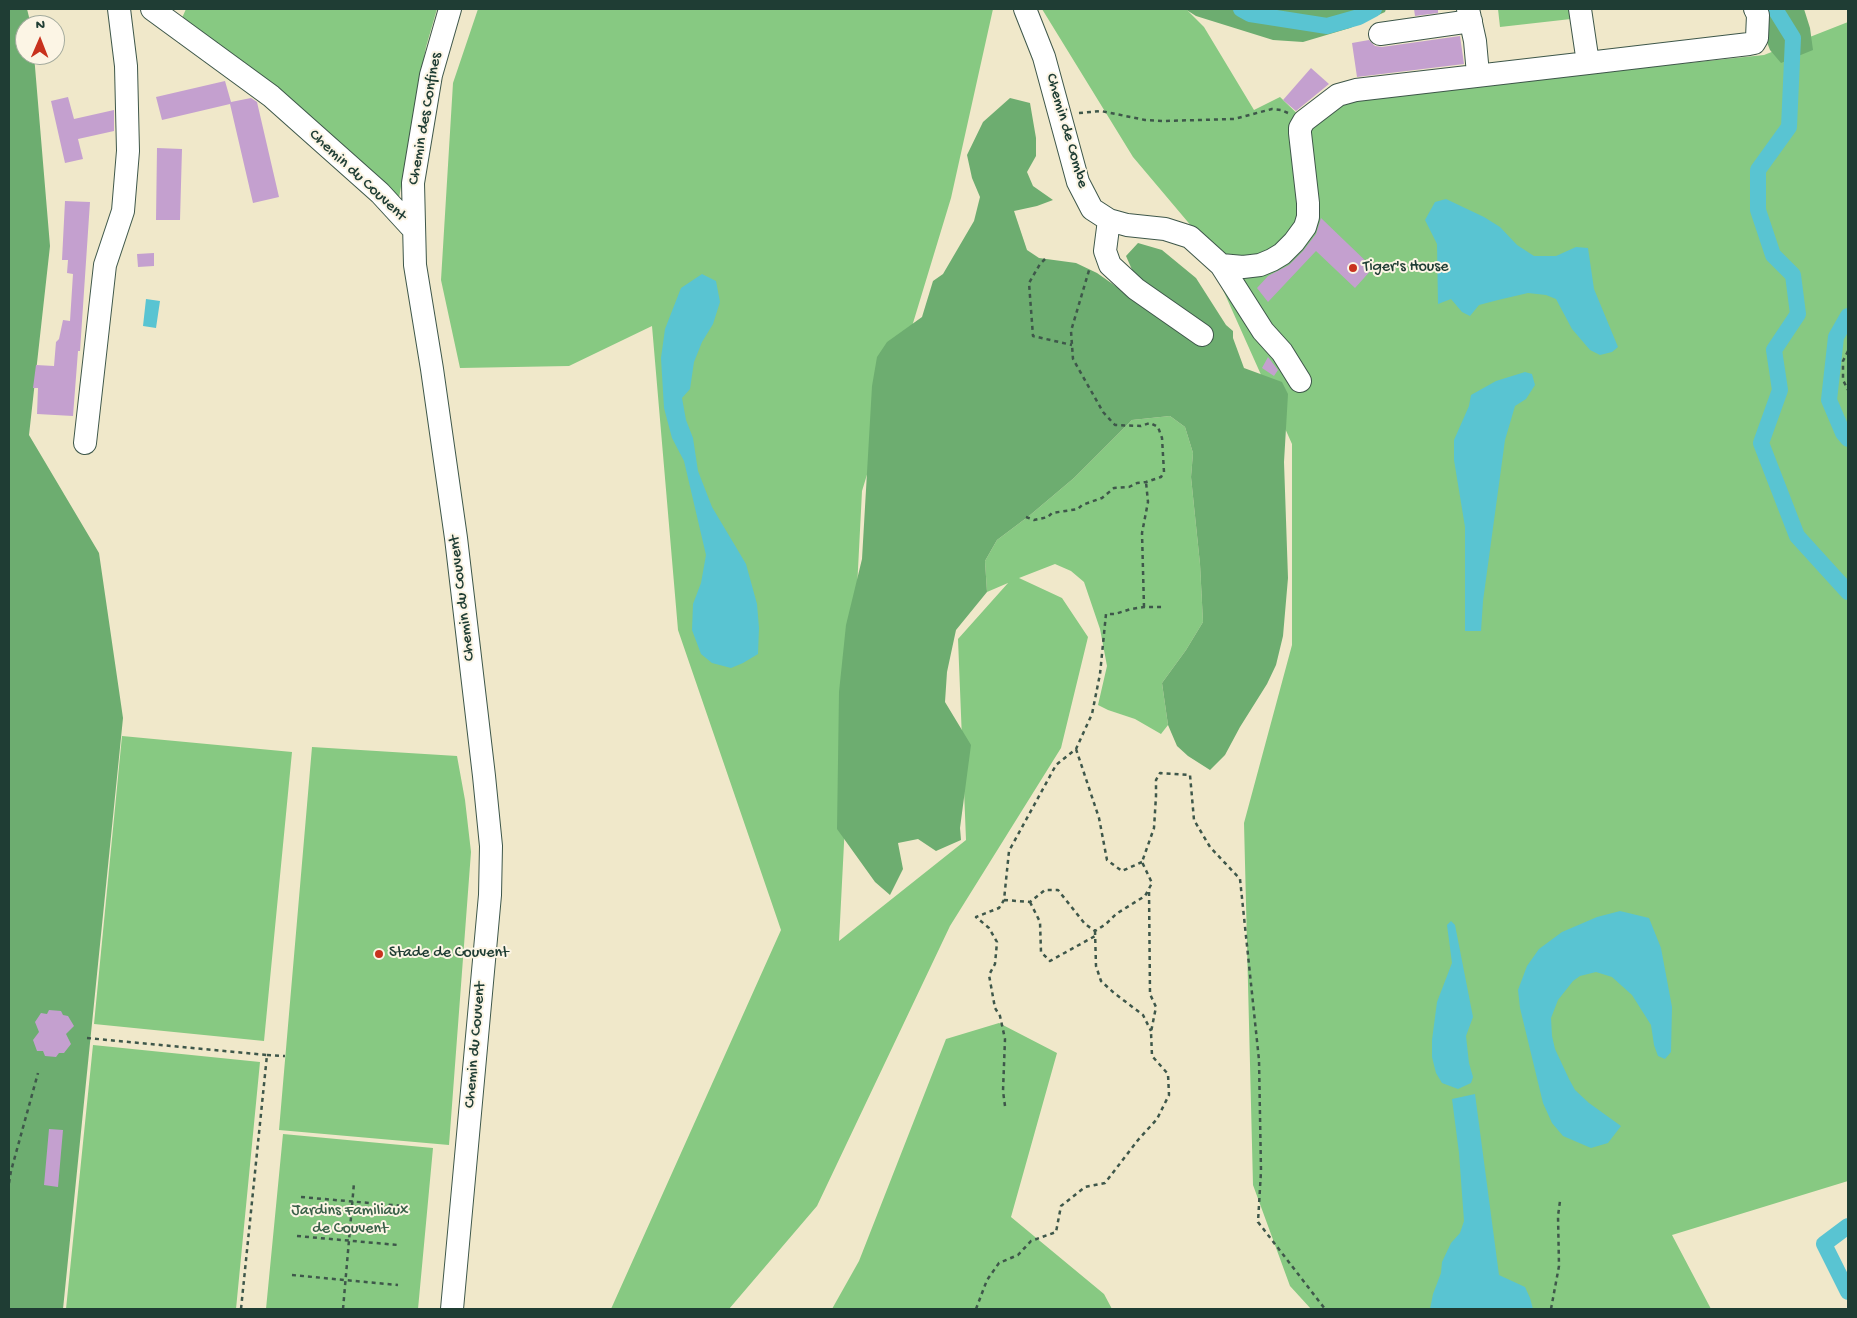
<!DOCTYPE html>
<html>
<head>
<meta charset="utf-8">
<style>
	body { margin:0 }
	#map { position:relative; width:1857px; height:1318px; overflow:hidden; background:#f0e8ca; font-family:"Gochi Hand",sans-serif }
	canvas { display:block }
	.frame { position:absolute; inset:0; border:10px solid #1f3d34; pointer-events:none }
	.north { position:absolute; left:15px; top:15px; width:50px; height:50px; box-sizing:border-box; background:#fcf5e5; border:1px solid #a4ab9e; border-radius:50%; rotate:1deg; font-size:14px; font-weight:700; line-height:20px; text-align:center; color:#1f3d34 }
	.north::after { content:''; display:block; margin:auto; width:18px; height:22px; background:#c8321e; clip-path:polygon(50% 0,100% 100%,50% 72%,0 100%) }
</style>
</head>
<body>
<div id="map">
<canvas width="1857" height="1318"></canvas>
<div class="frame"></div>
<div class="north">N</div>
</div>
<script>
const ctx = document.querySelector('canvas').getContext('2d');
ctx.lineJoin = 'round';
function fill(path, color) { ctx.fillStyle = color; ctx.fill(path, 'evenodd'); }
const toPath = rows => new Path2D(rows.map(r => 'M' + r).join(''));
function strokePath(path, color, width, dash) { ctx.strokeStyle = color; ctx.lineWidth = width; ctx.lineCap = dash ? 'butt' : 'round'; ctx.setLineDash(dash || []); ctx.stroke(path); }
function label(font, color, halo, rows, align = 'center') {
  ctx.font = font + ' "Gochi Hand",sans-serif'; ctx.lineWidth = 4; ctx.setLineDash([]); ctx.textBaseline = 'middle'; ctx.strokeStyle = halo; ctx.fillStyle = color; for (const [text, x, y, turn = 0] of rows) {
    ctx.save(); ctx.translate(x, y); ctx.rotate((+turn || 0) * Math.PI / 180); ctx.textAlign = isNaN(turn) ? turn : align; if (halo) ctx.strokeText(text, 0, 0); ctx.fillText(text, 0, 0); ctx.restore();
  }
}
const green = toPath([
	[186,9,437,9,426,47,399,198,182,18],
	[478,9,993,9,951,198,862,491,839,941,966,840,958,639,1008,583,987,592,985,561,997,540,1029,516,1074,478,1132,420,1170,416,1185,427,1193,453,1191,477,1200,564,1203,622,1186,650,1162,683,1168,725,1161,734,1135,719,1108,710,1098,705,1107,666,1100,629,1084,582,1071,571,1055,564,1019,578,1062,598,1088,637,1061,748,950,926,817,1206,729,1309,611,1309,781,930,678,630,652,326,569,366,460,368,441,280,453,83],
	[1042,9,1186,9,1204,27,1254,110,1280,97,1311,127,1354,98,1764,55,1848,22,1848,1181,1672,1235,1711,1309,1311,1309,1290,1286,1253,1185,1244,823,1292,645,1292,444,1198,234,1133,157],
	[1498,9,1569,9,1571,19,1500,27],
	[122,736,292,752,264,1041,94,1024],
	[312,747,457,756,465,800,471,852,449,1145,279,1130],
	[999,1023,1057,1053,1011,1217,1104,1294,1112,1309,832,1309,859,1261,946,1039],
	[93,1045,260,1062,236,1309,66,1309],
	[283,1134,433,1148,418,1309,266,1309]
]);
const forest = toPath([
	[9,9,27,9,31,25,25,25,25,55,34,55,50,246,29,435,99,553,123,718,63,1309,9,1309],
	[1185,9,1386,9,1385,12,1350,28,1303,42,1273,40,1196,16],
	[1754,9,1804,9,1810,28,1813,50,1781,63,1770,50],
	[1010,98,1030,103,1036,138,1036,156,1027,172,1033,186,1053,200,1037,206,1014,211,1027,250,1039,258,1076,263,1097,273,1124,292,1133,272,1126,256,1138,243,1162,250,1196,278,1226,325,1233,331,1233,338,1244,368,1282,382,1288,394,1284,462,1288,578,1283,636,1276,665,1267,684,1240,727,1225,755,1210,770,1188,756,1177,746,1168,725,1162,683,1186,650,1203,622,1200,564,1191,477,1193,453,1185,427,1170,416,1132,420,1074,478,1029,516,997,540,985,561,987,592,956,630,947,672,945,702,971,745,960,828,961,840,936,851,918,839,898,843,903,869,890,895,875,882,837,829,839,692,846,625,862,559,872,386,877,357,887,342,922,317,933,281,943,274,974,221,980,197,972,178,967,155,983,122]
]);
const water = toPath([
	[1446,199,1484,217,1500,227,1517,245,1534,256,1556,256,1576,247,1588,248,1594,289,1618,347,1612,352,1600,355,1590,350,1572,329,1556,299,1546,295,1528,293,1498,300,1479,305,1470,316,1462,312,1451,299,1438,304,1437,244,1425,220,1435,202],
	[702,274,716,281,720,302,713,324,702,342,694,362,690,389,682,398,686,420,693,438,698,471,712,507,746,564,757,604,759,628,758,654,743,663,731,668,712,663,701,654,692,630,693,604,701,583,706,555,684,461,672,438,664,408,661,358,665,329,681,288],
	[146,299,160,301,156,328,143,326],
	[1525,372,1532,374,1535,385,1526,399,1515,406,1505,440,1483,601,1481,631,1465,631,1465,527,1454,460,1454,440,1469,406,1471,395,1496,381],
	[1620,911,1649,918,1661,948,1672,1007,1671,1052,1665,1059,1658,1056,1654,1045,1651,1025,1632,995,1612,977,1596,972,1580,976,1573,981,1558,1000,1551,1018,1552,1036,1555,1049,1569,1079,1575,1090,1589,1103,1621,1126,1608,1143,1591,1148,1563,1136,1552,1123,1543,1103,1520,1008,1518,990,1527,966,1539,949,1562,932,1597,917],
	[1451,921,1455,925,1473,1017,1466,1036,1469,1063,1473,1077,1471,1083,1458,1089,1442,1083,1436,1073,1432,1057,1432,1040,1437,1002,1452,963,1447,925],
	[1475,1094,1499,1275,1525,1287,1530,1298,1533,1309,1430,1309,1433,1294,1441,1273,1442,1262,1451,1243,1460,1233,1464,1221,1459,1153,1452,1099]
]);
const canal = toPath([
	[1241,9,1250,14,1327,26,1359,17,1374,9],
	[1775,9,1793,38,1789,127,1758,170,1758,210,1773,255,1793,275,1798,314,1774,350,1780,390,1761,443,1797,536,1848,592],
	[1848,316,1836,337,1829,400,1843,433,1848,439],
	[1848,1226,1824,1244,1848,1292]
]);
const building = toPath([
	[1414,9,1438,9,1438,13,1415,16],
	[1460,36,1464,64,1357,77,1352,43,1369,40,1375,46,1382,47],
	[1311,68,1329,84,1296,111,1283,100],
	[225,81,231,102,251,98,257,102,279,197,253,203,230,104,162,120,156,97],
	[68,97,74,119,114,110,114,131,78,139,83,159,65,163,51,101],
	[157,148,182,149,180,220,156,220],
	[65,201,90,202,80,351,78,351,73,416,37,414,38,388,33,388,36,365,54,366,56,342,59,339,63,320,70,321,73,274,67,273,68,260,62,260],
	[1321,218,1373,268,1355,288,1316,251,1268,302,1257,288,1268,276,1289,265,1303,251,1316,234],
	[154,253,154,266,138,267,137,254],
	[1268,357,1278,370,1274,376,1262,368],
	[49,1010,61,1011,63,1015,68,1016,74,1026,66,1034,71,1044,64,1053,59,1053,56,1057,45,1056,43,1051,37,1051,33,1040,39,1032,35,1022,41,1013,47,1014],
	[49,1129,63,1130,58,1187,44,1185]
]);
const path = toPath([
	[1079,113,1101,111,1145,120,1163,121,1234,119,1272,109,1281,110,1288,113],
	[1045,259,1040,264,1029,283,1033,336,1072,345],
	[1848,351,1843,361,1843,380,1848,390],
	[1026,517,1034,520,1048,517,1052,513,1078,509,1082,505,1102,498,1114,488,1129,487,1137,483,1146,482,1161,477,1164,472,1162,438,1158,427,1150,423,1141,426,1115,425,1103,412,1073,359,1071,331,1090,267],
	[1144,607,1142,533,1148,502,1146,482],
	[1076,749,1099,818,1107,860,1122,871,1142,862],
	[1004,900,1030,902,1045,890,1058,890,1085,924,1095,931,1106,924,1116,914,1145,896,1152,883,1142,862,1154,828,1156,796,1156,780,1160,773,1190,775,1194,820,1210,847,1240,879,1259,1060,1261,1171,1258,1222,1325,1309],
	[1030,902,1040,922,1041,952,1050,961,1095,936],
	[1095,931,1096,966,1101,981,1114,993,1143,1015,1151,1031],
	[87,1038,267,1055,241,1309],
	[267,1055,285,1056],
	[1005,1106,1003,1091,1005,1039,1000,1016,995,1008,989,975,995,964,997,942,989,928,976,917,999,908,1004,900,1009,851,1056,765,1076,749,1092,714,1100,674,1106,614,1115,614,1131,609,1144,607,1165,607],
	[9,1183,11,1171,38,1073],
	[301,1197,404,1206],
	[297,1236,398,1245],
	[292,1275,398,1285],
	[343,1309,354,1183],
	[976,1309,987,1280,999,1263,1018,1255,1031,1241,1056,1232,1061,1206,1085,1187,1105,1183,1138,1140,1157,1119,1169,1095,1168,1074,1152,1056,1151,1032,1156,1007,1150,994,1149,889],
	[1551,1309,1559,1266,1558,1216,1560,1201]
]);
const minor = toPath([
	[152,9,271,96,380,193,414,230],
	[450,9,431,75,413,183,415,265,432,369,456,538,484,776,491,846,490,895,452,1309],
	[1025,9,1044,57,1078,182,1092,209,1109,220,1127,225,1165,229,1190,237,1221,265,1263,331,1282,352,1300,381],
	[1468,9,1475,41,1478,74],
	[1380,34,1471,21],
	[1588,63,1749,44,1754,43,1757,38,1758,15,1755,9],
	[1109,220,1105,251,1110,265,1136,289,1202,335],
	[1221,265,1243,267,1260,265,1272,260,1282,254,1294,242,1305,227,1308,217,1308,203,1300,133,1300,128,1304,121,1338,95,1356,90,1588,63,1580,9],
	[85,443,105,265,123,211,128,151,126,66,119,9]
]);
const markers = [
	[1353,268,5,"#c8321e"],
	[379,954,5,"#c8321e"]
];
const streetNames = [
	["Chemin des Confines",426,119,-80],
	["Chemin de Combe",1066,131,74],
	["Chemin du Couvent",357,176,43],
	["Chemin du Couvent",463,598,-97],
	["Chemin du Couvent",476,1045,-85]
];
const poiNames = [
	["Tiger's House",1363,268],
	["Stade de Couvent",389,954]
];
const parkNames = [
	["Jardins Familiaux",350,1212],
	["de Couvent",350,1230]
];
fill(green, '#87c982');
fill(forest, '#6dad70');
fill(water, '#59c4d2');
strokePath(canal, '#59c4d2', 16);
fill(building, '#c4a0cf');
strokePath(minor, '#3e574a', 24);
strokePath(path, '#3e574a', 2.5, [4, 4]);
strokePath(minor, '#fff', 22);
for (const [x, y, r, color] of markers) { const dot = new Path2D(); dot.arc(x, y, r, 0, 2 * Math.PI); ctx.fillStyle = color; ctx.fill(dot); strokePath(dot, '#fcf5e5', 2); }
label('16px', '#1f3d34', '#fcf5e5', streetNames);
label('16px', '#1f3d34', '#fcf5e5', poiNames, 'left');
label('16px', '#396048', '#fcf5e5', parkNames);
</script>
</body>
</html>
